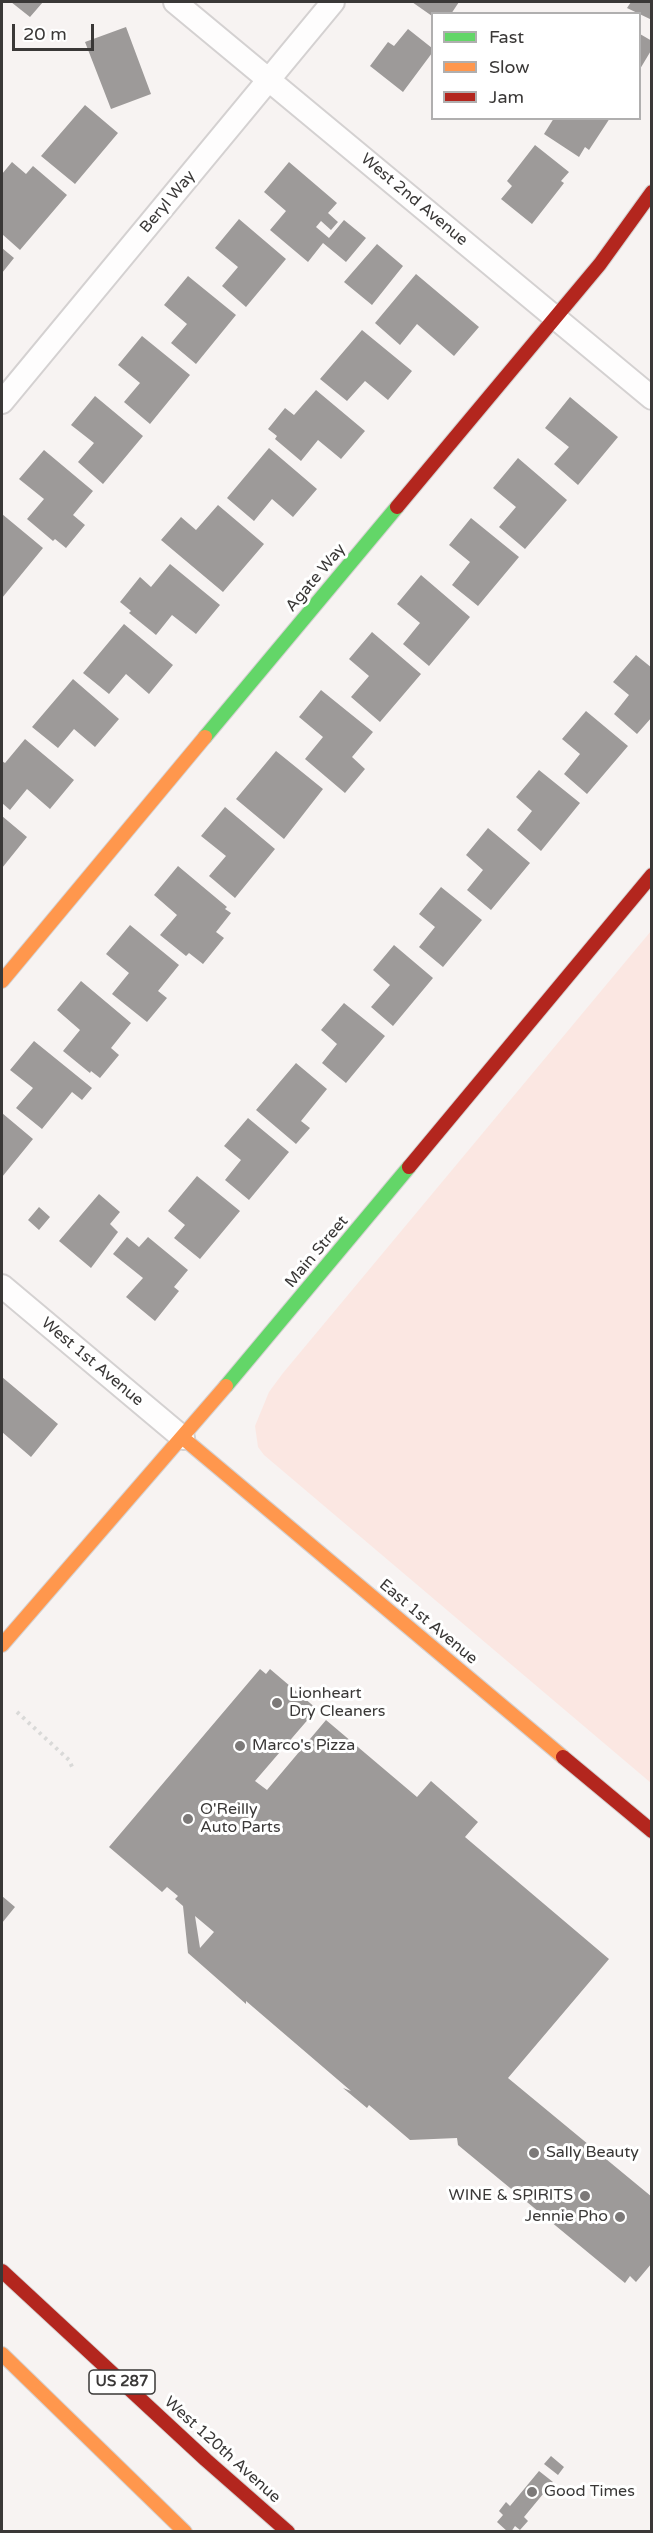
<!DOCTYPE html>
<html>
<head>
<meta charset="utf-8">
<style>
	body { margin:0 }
	#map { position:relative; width:653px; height:2533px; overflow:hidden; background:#f7f3f2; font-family:"Varela Round",sans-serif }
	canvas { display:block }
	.frame { position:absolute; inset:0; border:3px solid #3a3837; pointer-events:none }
	.legend { position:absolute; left:431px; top:12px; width:210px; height:108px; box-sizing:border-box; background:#fff; border:2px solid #b0afaf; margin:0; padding:8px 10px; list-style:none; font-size:18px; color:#3a3837 }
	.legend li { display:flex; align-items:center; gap:12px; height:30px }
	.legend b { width:30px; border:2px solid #b0afaf }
	.scale { position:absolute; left:12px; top:24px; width:82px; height:27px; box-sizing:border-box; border:3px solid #3a3837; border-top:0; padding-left:8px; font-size:18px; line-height:21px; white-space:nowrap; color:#3a3837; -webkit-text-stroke:4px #fff; paint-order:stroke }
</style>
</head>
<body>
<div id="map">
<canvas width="653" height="2533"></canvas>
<div class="frame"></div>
<ul class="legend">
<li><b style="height:8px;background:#63d668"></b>Fast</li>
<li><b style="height:8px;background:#ff974d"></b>Slow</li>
<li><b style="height:8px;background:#b3261e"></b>Jam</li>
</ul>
<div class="scale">20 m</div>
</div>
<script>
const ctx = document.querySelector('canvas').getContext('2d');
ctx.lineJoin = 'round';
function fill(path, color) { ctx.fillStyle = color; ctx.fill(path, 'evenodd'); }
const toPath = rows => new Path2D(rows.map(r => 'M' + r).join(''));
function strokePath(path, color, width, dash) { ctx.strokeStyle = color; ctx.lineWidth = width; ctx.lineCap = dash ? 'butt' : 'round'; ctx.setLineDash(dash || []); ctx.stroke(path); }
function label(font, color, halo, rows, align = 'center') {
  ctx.font = font + ' "Varela Round",sans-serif'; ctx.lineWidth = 6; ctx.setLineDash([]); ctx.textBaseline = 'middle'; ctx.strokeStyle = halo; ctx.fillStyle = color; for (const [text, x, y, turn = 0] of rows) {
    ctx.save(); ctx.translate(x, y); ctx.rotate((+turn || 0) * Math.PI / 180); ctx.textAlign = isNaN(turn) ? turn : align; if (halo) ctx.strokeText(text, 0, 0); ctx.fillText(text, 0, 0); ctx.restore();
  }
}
const green = toPath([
	[651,931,651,1783,264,1455,258,1447,255,1426,269,1392,283,1373]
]);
const building = toPath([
	[11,2,43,2,30,17],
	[412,2,459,2,451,14,432,14,432,16],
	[631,2,652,2,652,20,627,8],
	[126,27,151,94,111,109,85,42],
	[408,29,432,48,432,53,403,92,370,66,388,42,394,46],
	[640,34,652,41,652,49,640,69],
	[85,105,118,133,75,184,41,156],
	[554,118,610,118,589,150,585,147,579,157,544,134],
	[535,145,569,172,561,181,564,183,532,224,501,199,512,186,507,181],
	[12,162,26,174,33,166,67,195,20,250,2,234,2,174],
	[289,162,337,203,328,213,338,222,331,230,321,221,316,227,329,238,344,220,366,238,346,262,323,243,308,262,270,230,286,211,264,192],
	[239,219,286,259,246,307,222,286,238,267,215,248],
	[377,244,403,266,372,305,344,282],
	[2,248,14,258,2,273],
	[416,274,479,327,454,356,417,324,400,345,375,323],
	[188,276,236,315,196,364,171,343,187,324,164,305],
	[362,330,412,371,388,400,365,381,347,401,320,379],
	[142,336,190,375,150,424,124,402,140,383,118,365],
	[316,390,365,431,341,459,318,440,301,461,275,439,277,436,268,429,285,408,294,415],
	[95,396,143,436,103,484,78,462,94,443,71,425],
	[570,397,618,437,578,485,554,464,569,447,545,428],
	[269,448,317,489,293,517,272,499,254,521,227,498],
	[44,450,93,491,73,515,85,525,66,548,55,539,53,541,27,519,44,499,19,479],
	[518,458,567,500,525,549,499,527,516,507,493,488],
	[218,505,264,544,223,592,161,540,181,517,196,530],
	[2,514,43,548,2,598],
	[471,518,519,557,478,606,452,585,470,562,449,545],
	[170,564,220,605,196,634,172,615,156,635,129,613,131,611,120,602,140,577,151,587],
	[421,575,470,617,429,666,403,644,420,623,397,604],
	[124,624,173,665,149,694,126,674,109,694,83,673],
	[372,632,421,674,380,722,351,697,369,676,349,659],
	[636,655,652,668,652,717,637,734,614,714,629,695,613,682],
	[73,679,119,719,95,747,74,729,58,748,32,727],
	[321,690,373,732,352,757,365,769,345,793,305,759,323,737,299,717],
	[586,711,628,746,587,794,564,774,580,754,562,739],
	[25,739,74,780,50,809,27,789,10,810,2,803,2,761,5,763],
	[276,751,323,789,284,839,236,799],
	[539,770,580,803,541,851,517,830,532,811,516,797],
	[225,807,275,849,235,898,209,876,226,856,201,836],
	[2,816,27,837,2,868],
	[488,828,530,863,491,910,467,890,483,870,466,855],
	[178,866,227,907,225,909,231,913,216,932,224,938,203,964,189,953,186,956,160,935,177,915,154,895],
	[441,887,482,920,443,967,419,947,435,927,419,914],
	[130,925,179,965,158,991,167,998,147,1022,112,994,129,973,106,954],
	[394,945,433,978,393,1026,371,1007,390,985,373,970],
	[81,981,131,1023,111,1048,119,1055,100,1078,91,1071,90,1073,63,1051,80,1030,57,1010],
	[344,1003,385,1036,346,1083,322,1063,337,1044,321,1030],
	[34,1041,92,1088,82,1100,72,1092,42,1129,16,1108,33,1088,10,1070],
	[296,1063,327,1089,301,1121,310,1128,296,1144,256,1110],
	[2,1113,33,1139,2,1177],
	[248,1118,289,1152,249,1200,225,1180,241,1160,224,1146],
	[197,1176,240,1211,200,1259,174,1238,185,1225,168,1211],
	[99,1194,120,1212,110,1224,118,1232,91,1268,59,1241],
	[39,1207,50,1217,39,1230,28,1220],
	[127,1237,139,1247,148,1237,188,1270,174,1287,179,1291,155,1321,126,1297,143,1278,113,1254],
	[2,1377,58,1424,31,1457,2,1432],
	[260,1669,266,1674,270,1669,317,1709,255,1781,267,1790,326,1720,417,1797,431,1781,478,1822,465,1837,609,1959,508,2078,652,2197,652,2263,636,2282,630,2276,625,2283,458,2145,457,2138,410,2140,369,2105,367,2108,343,2088,351,2091,246,2001,246,2004,188,1953,183,1906,175,1899,178,1896,167,1887,162,1892,109,1847],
	[195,1916,214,1932,200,1948],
	[2,1896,15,1907,2,1923],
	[551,2456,564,2467,558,2475,544,2464],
	[539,2471,553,2482,524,2517,528,2521,520,2530,515,2526,511,2532,508,2532,497,2522,503,2515,499,2511,506,2502,510,2506]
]);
const path = toPath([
	[17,1712,69,1760,73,1769]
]);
const street = toPath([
	[175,2,652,398],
	[2,402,333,2],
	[2,1286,183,1438]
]);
const fast = toPath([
	[205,737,397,507],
	[226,1386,409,1167]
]);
const slow = toPath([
	[2,981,205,737],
	[183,1438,563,1757],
	[2,1645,226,1386],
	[2,2354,185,2532]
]);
const jam = toPath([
	[397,507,600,264,652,192],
	[409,1167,652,875],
	[563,1757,652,1831],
	[2,2271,206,2460,288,2532]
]);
const markers = [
	[277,1703,6,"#7c7978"],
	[240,1746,6,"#7c7978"],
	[188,1819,6,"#7c7978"],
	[534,2153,6,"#7c7978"],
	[585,2196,6,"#7c7978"],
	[620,2217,6,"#7c7978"],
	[532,2492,6,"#7c7978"]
];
const shields = [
	[122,2382,66]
];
const shieldNames = [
	["US 287",122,2382]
];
const streetNames = [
	["West 2nd Avenue",414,200,40],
	["Beryl Way",168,202,-50],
	["Agate Way",316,578,-50],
	["Main Street",317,1252,-50],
	["West 1st Avenue",92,1362,40],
	["East 1st Avenue",428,1622,40],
	["West 120th Avenue",222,2450,42]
];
const poiNames = [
	["Lionheart",289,1694],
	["Dry Cleaners",289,1712],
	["Marco's Pizza",252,1746],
	["O'Reilly",200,1810],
	["Auto Parts",200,1828],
	["Sally Beauty",546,2153],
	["WINE & SPIRITS",573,2196,"right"],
	["Jennie Pho",608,2217,"right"],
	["Good Times",544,2492]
];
fill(green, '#fbe7e2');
fill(building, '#9d9a99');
strokePath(street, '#d4d1d1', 26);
strokePath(fast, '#d4d1d1', 16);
strokePath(slow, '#d4d1d1', 16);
strokePath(jam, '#d4d1d1', 16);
strokePath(path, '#d9d9d8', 4, [3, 4.5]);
strokePath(street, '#fefdfd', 22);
strokePath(fast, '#63d668', 14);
strokePath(slow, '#ff974d', 14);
strokePath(jam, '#b3261e', 14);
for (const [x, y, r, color] of markers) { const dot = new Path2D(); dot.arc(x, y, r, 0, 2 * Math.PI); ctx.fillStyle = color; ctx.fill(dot); strokePath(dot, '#fff', 2); }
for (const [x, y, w] of shields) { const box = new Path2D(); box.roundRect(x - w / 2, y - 12, w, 24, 4.5); ctx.fillStyle = '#fff'; ctx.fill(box); strokePath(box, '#3a3837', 1.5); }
label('bold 15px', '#3a3837', null, shieldNames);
label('16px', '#3a3837', '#fff', streetNames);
label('16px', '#3a3837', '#fff', poiNames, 'left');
</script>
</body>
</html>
